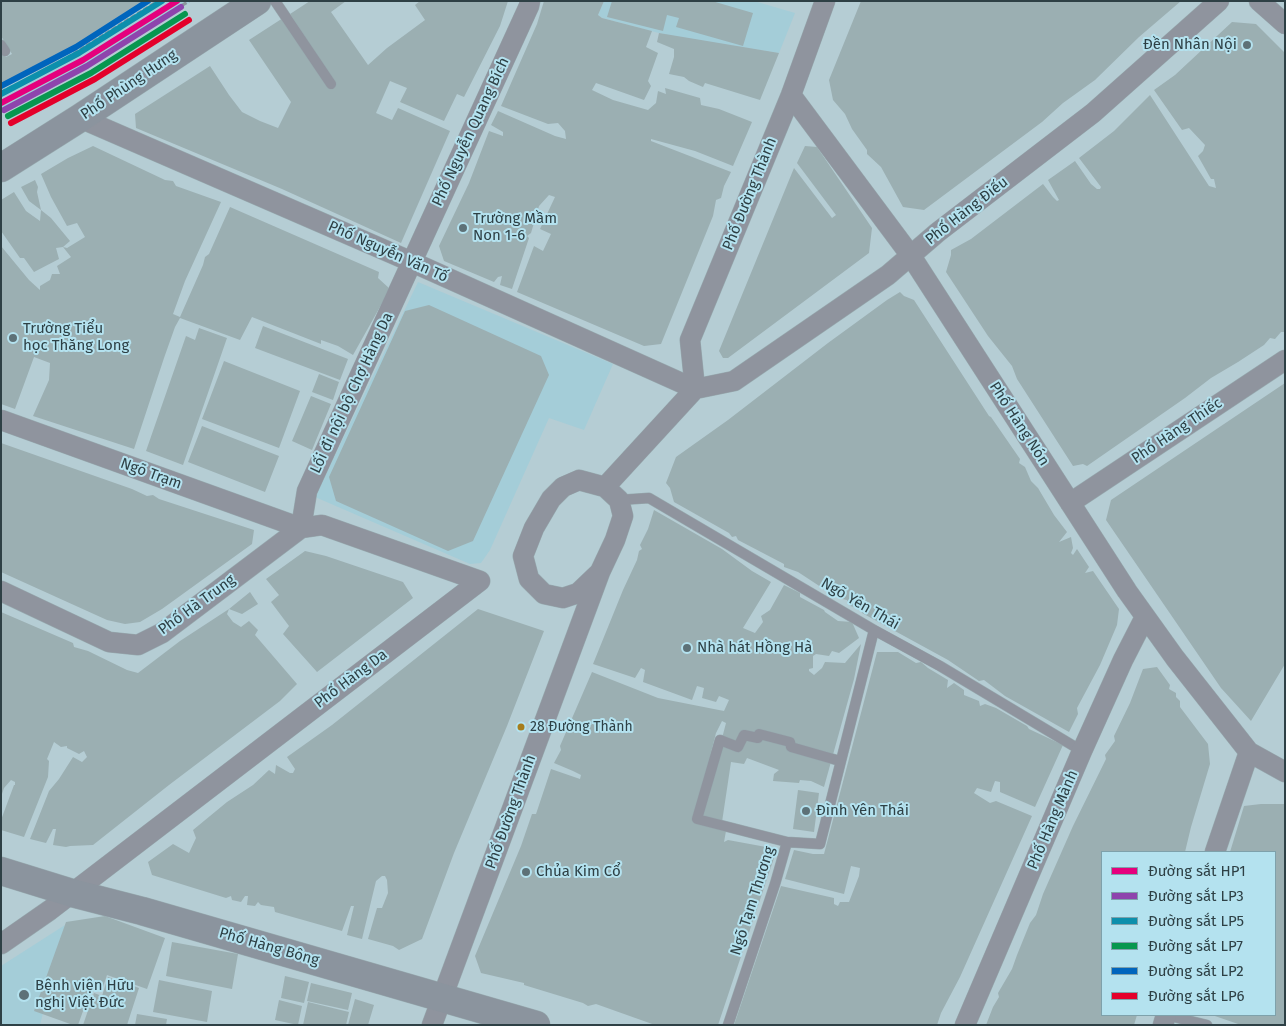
<!DOCTYPE html>
<html>
<head>
<meta charset="utf-8">
<style>
	body { margin:0 }
	#map { position:relative; width:1286px; height:1026px; overflow:hidden; background:#b5cdd4; font-family:"Fira Sans",sans-serif }
	canvas { display:block }
	.frame { position:absolute; inset:0; border:2px solid #2e4045; pointer-events:none }
	.legend { position:absolute; left:1101px; top:851px; width:175px; height:165px; box-sizing:border-box; background:#b4e2ef; border:1px solid #7ea1ab; margin:0; padding:6px 9px; list-style:none; font-size:15px; color:#2e4045 }
	.legend li { display:flex; align-items:center; gap:10px; height:25px }
	.legend b { width:25px; border:1px solid #7ea1ab }
</style>
</head>
<body>
<div id="map">
<canvas width="1286" height="1026"></canvas>
<div class="frame"></div>
<ul class="legend">
<li><b style="height:6px;background:#e5007d"></b>Đường sắt HP1</li>
<li><b style="height:6px;background:#8e44ad"></b>Đường sắt LP3</li>
<li><b style="height:6px;background:#0c8fac"></b>Đường sắt LP5</li>
<li><b style="height:6px;background:#07974f"></b>Đường sắt LP7</li>
<li><b style="height:6px;background:#0065bd"></b>Đường sắt LP2</li>
<li><b style="height:6px;background:#e4002b"></b>Đường sắt LP6</li>
</ul>
</div>
<script>
const ctx = document.querySelector('canvas').getContext('2d');
ctx.lineJoin = 'round';
function fill(path, color) { ctx.fillStyle = color; ctx.fill(path, 'evenodd'); }
const toPath = rows => new Path2D(rows.map(r => 'M' + r).join(''));
function strokePath(path, color, width, dash) { ctx.strokeStyle = color; ctx.lineWidth = width; ctx.lineCap = dash ? 'butt' : 'round'; ctx.setLineDash(dash || []); ctx.stroke(path); }
function label(font, color, halo, rows, align = 'center') {
  ctx.font = font + ' "Fira Sans",sans-serif'; ctx.lineWidth = 4; ctx.setLineDash([]); ctx.textBaseline = 'middle'; ctx.strokeStyle = halo; ctx.fillStyle = color; for (const [text, x, y, turn = 0] of rows) {
    ctx.save(); ctx.translate(x, y); ctx.rotate((+turn || 0) * Math.PI / 180); ctx.textAlign = isNaN(turn) ? turn : align; if (halo) ctx.strokeText(text, 0, 0); ctx.fillText(text, 0, 0); ctx.restore();
  }
}
const built = toPath([
	[153,1,192,1,116,51,49,90,1,113,1,89,53,63],
	[604,1,754,1,795,13,779,53,670,36,602,18,598,15],
	[418,282,613,364,584,430,549,418,490,550,481,563,470,564,315,497],
	[65,925,40,1025,1,1025,1,966]
]);
const building = toPath([
	[1,1,153,1,53,63,1,89,1,50,6,57,12,54,1,36],
	[310,1,346,1,331,12,368,65,387,48,425,20,415,5,420,1,508,1,500,26,464,97,457,94,444,121,400,102,407,88,390,81,376,113,392,120,398,108,450,131,401,243,282,189,136,128,135,114,210,66,229,95,242,112,260,121,278,128,291,102,249,40,283,18,330,88,336,84,290,14],
	[544,1,604,1,598,15,602,18,652,31,646,47,658,53,648,81,651,86,644,100,596,83,592,90,613,100,648,110,656,103,658,91,666,94,665,88,700,98,701,105,719,109,752,122,733,166,695,151,651,139,651,141,731,172,724,186,721,198,716,200,713,216,661,344,644,346,517,292,534,246,543,251,551,234,540,229,555,197,549,195,539,206,531,233,527,236,529,238,512,289,500,285,502,276,498,277,494,282,444,261,439,246,469,183,489,131,503,136,503,132,491,125,498,111,555,136,566,139,565,131,558,123,548,124,501,106,537,24],
	[612,1,712,1,753,13,743,46,676,27,679,18,667,15,663,31,607,17],
	[861,1,1181,1,1139,37,1095,80,1063,103,1042,122,924,210,903,207,881,167,867,154,867,150,852,129,845,114,833,100,829,80],
	[1232,22,1256,24,1285,53,1285,332,1281,332,1275,339,1270,338,1264,345,1238,362,1211,378,1185,398,1087,466,1083,464,1073,466,1017,379,1012,366,988,336,946,272,951,255,951,250,971,239,1043,184,1053,197,1057,201,1059,200,1048,180,1075,161,1091,184,1097,189,1100,189,1101,187,1079,158,1114,131,1150,95,1209,186,1216,188,1214,179,1211,179,1198,156,1203,151,1205,145,1189,128,1182,130,1154,90,1175,75],
	[659,33,779,53,760,100,705,83,703,87,689,81,684,77,669,74,674,57,674,49,657,42],
	[93,146,165,180,173,181,176,186,221,202,185,281,173,314,180,317,203,265,205,257,209,254,230,207,379,272,378,278,390,289,353,355,338,346,321,340,321,344,252,317,240,340,180,318,175,327,164,358,134,449,33,416,49,380,50,363,34,357,15,409,1,404,1,246,29,280,40,290,40,286,50,280,52,274,60,274,57,266,71,257,63,247,67,248,85,237,77,223,67,226,51,197,41,174,68,158],
	[805,146,817,147,872,228,869,253,728,358,723,358,719,351,794,168,832,218,836,215,797,163],
	[35,180,38,187,37,192,41,210,29,201,21,187],
	[14,192,26,211,40,221,41,210,51,218,70,241,63,247,56,248,59,259,34,272,24,258,20,258,1,231,1,200],
	[900,292,904,296,914,300,989,416,991,417,1020,459,1019,463,1025,467,1031,481,1038,488,1054,515,1067,532,1059,542,1071,537,1073,548,1071,553,1073,555,1077,549,1089,567,1085,573,1093,571,1119,609,1117,625,1100,665,1077,708,1078,714,1069,732,1005,696,984,680,979,681,948,660,862,613,860,608,850,606,847,600,838,598,834,592,830,593,798,572,784,567,784,564,738,540,736,536,732,537,729,533,674,502,670,488,666,483,676,457,728,420,828,343,887,300],
	[429,305,541,356,549,375,473,541,448,551,336,501,329,477,405,311],
	[263,326,348,359,340,380,255,348],
	[199,328,227,338,183,465,146,451,186,336,195,340],
	[224,361,300,391,279,448,202,419],
	[319,374,339,382,333,400,312,392],
	[1285,383,1285,664,1251,721,1221,688,1106,520,1111,500],
	[311,396,331,404,312,450,292,441],
	[202,426,279,456,265,492,188,462],
	[1,443,132,489,147,496,153,495,159,499,254,530,252,544,162,609,140,622,125,624,107,620,1,572],
	[654,510,722,549,752,571,771,582,743,628,755,633,763,622,761,616,770,610,784,585,800,593,800,597,824,610,825,612,838,621,852,622,859,638,839,653,832,651,829,656,816,654,813,656,813,668,809,669,809,671,814,675,822,668,825,662,845,663,861,644,854,679,824,787,811,781,800,780,799,783,773,781,774,774,779,770,747,758,744,764,731,762,722,822,702,815,726,723,722,721,716,733,693,822,726,831,724,842,728,840,777,849,718,1025,655,1025,596,1004,588,1006,583,1003,524,985,524,983,481,973,475,956,521,846,532,814,536,814,551,769,580,779,581,775,573,771,554,763,561,750,560,746,592,672,658,698,724,711,729,700,719,696,716,702,702,698,704,688,697,686,692,700,643,682,645,670,641,668,635,678,593,664,623,590,637,560,639,551,642,549,640,545,648,529],
	[305,551,326,556,403,582,413,598,317,672,283,634,289,626,271,602,279,595,266,579],
	[250,592,258,604,242,614,229,609],
	[229,609,227,614,233,622,241,627,249,621,258,630,255,635,297,684,280,701,169,785,93,845,70,846,66,847,53,845,56,829,53,829,46,843,30,839,49,791,59,779,73,757,82,762,87,757,84,751,79,754,67,748,67,746,61,747,54,742,47,759,49,761,48,777,24,837,1,830,1,820,14,785,15,785,15,782,11,780,4,788,1,797,1,612,73,643,74,647,88,651,127,670,138,673,180,641],
	[478,609,544,631,507,726,454,853,422,939,399,950,393,946,368,939,377,908,382,908,388,893,387,880,385,876,382,876,376,881,362,939,347,935,354,906,351,906,342,931,275,912,274,907,261,905,258,902,255,906,247,905,248,896,245,896,241,902,232,900,231,896,226,898,152,875,148,862,173,844,189,853,196,838,193,830,227,802,253,785,269,770,275,774,276,765,290,773,293,773,295,769,287,757,332,725],
	[877,652,898,652,916,663,921,662,928,668,948,680,947,688,954,683,964,690,964,695,979,701,980,706,985,704,996,708,1027,726,1029,729,1063,745,1035,807,1000,792,1000,782,995,781,991,792,977,788,974,793,990,803,996,801,1032,816,960,977,941,1013,937,1025,734,1025,781,886,834,898,834,904,838,906,840,902,849,902,859,876,860,868,851,866,844,894,785,879,794,850,813,854,824,854],
	[1157,667,1170,685,1169,689,1176,693,1176,697,1180,701,1180,707,1208,744,1210,764,1191,827,1185,852,1102,852,1102,1015,1137,1015,1134,1025,986,1025,993,1007,999,997,998,993,1012,969,1017,955,1030,923,1036,915,1043,894,1073,826,1106,759,1105,755,1115,741,1114,736,1130,703,1143,669],
	[798,790,819,793,814,832,793,829],
	[1261,804,1285,804,1285,1025,1241,1025,1212,1015,1275,1015,1275,852,1230,852,1244,806],
	[105,916,165,938,147,989,107,975,102,990,92,986,78,1025,73,1025,34,1011,66,922],
	[172,942,238,954,232,989,166,976],
	[285,976,309,982,304,1003,281,998],
	[108,977,139,988,127,1025,83,1025,94,993,102,996],
	[159,980,212,991,207,1022,153,1012],
	[311,983,352,993,348,1010,307,1001],
	[355,999,374,1005,368,1025,348,1025],
	[279,1000,302,1006,298,1025,275,1020],
	[308,1002,349,1012,346,1025,303,1025],
	[137,1014,167,1019,166,1025,135,1025]
]);
const path = toPath([
	[1,92,46,71,158,1],
	[1,111,48,88,115,48,189,1]
]);
const lane = toPath([
	[275,1,331,84],
	[1,45,5,51],
	[619,500,649,498,874,630,940,666,1082,751],
	[787,842,697,819,720,740,738,747,744,735,758,738,759,734,790,742,791,747,840,761],
	[1166,1015,1207,1025],
	[728,1025,775,884,787,842,820,844,874,630]
]);
const street = toPath([
	[1259,1,1285,24],
	[791,95,911,256,1127,591,1175,658,1249,752,1285,772],
	[80,118,412,262,695,389],
	[695,389,734,381,888,275,938,232,1093,113,1219,1],
	[695,389,690,340,791,95,825,1],
	[1,420,301,528,322,525,480,581],
	[579,480,605,487,619,500,623,516,615,540,600,572,578,593,563,598,544,594,529,579,523,556,534,528,551,499,563,487,579,480],
	[605,487,695,389],
	[1070,503,1285,360],
	[301,528,307,491,529,6,530,1],
	[1,591,109,642,138,645,162,633,301,528],
	[1215,852,1249,752],
	[1,944,50,910,480,581],
	[432,1025,600,572],
	[965,1025,1082,751,1123,660,1145,617],
	[1163,1025,1166,1015]
]);
const secondary = toPath([
	[1,168,80,118,257,1],
	[1,871,72,893,142,911,536,1025]
]);
const rail1 = toPath([
	[1,103,83,60,177,1]
]);
const rail2 = toPath([
	[4,110,87,66,181,7]
]);
const rail3 = toPath([
	[1,94,79,53,162,1]
]);
const rail4 = toPath([
	[8,116,91,73,185,14]
]);
const rail5 = toPath([
	[1,86,76,47,148,1]
]);
const rail6 = toPath([
	[11,123,95,79,189,20]
]);
const markers = [
	[1247,45,5,"#5d7177"],
	[463,228,5,"#5d7177"],
	[13,338,5,"#5d7177"],
	[687,648,5,"#5d7177"],
	[521,727,4.5,"#a77d1c"],
	[806,811,5,"#5d7177"],
	[526,872,5,"#5d7177"],
	[24,995,6,"#5d7177"]
];
const busNames = [
	["28 Đường Thành",530,727]
];
const poiNames = [
	["Đền Nhân Nội",1237,45,"right"],
	["Trường Mầm",473,219],
	["Non 1-6",473,236],
	["Trường Tiểu",23,329],
	["học Thăng Long",23,346],
	["Nhà hát Hồng Hà",697,648],
	["Đình Yên Thái",816,811],
	["Chủa Kim Cổ",536,872],
	["Bệnh viện Hữu",35,986],
	["nghị Việt Đức",35,1003]
];
const streetNames = [
	["Phố Phùng Hưng",129,85,-34],
	["Phố Nguyễn Quang Bích",471,132,-65],
	["Phố Đường Thành",750,194,-68],
	["Phố Hàng Điếu",967,211,-38],
	["Phố Nguyễn Văn Tố",388,252,24],
	["Lối đi nội bộ Chợ Hàng Da",352,393,-65],
	["Phố Hàng Nón",1019,424,57],
	["Phố Hàng Thiếc",1177,431,-34],
	["Ngõ Trạm",151,474,20],
	["Ngõ Yên Thái",860,604,30],
	["Phố Hà Trung",197,605,-36],
	["Phố Hàng Da",351,679,-37],
	["Phố Đường Thành",511,812,-70],
	["Phố Hàng Mành",1053,820,-67],
	["Ngõ Tạm Thương",753,901,-72],
	["Phố Hàng Bông",269,947,16]
];
fill(built, '#a4cdd8');
fill(building, '#9bafb2');
strokePath(lane, '#97aaaf', 11);
strokePath(street, '#97aaaf', 21);
strokePath(secondary, '#97aaaf', 29);
strokePath(path, '#8b949c', 3, [5, 2.5]);
strokePath(lane, '#8f949e', 10);
strokePath(street, '#8f949e', 20);
strokePath(secondary, '#8b949e', 28);
strokePath(rail1, '#e5007d', 6);
strokePath(rail2, '#8e44ad', 6);
strokePath(rail3, '#0c8fac', 6);
strokePath(rail4, '#07974f', 6);
strokePath(rail5, '#0065bd', 6);
strokePath(rail6, '#e4002b', 6);
for (const [x, y, r, color] of markers) { const dot = new Path2D(); dot.arc(x, y, r, 0, 2 * Math.PI); ctx.fillStyle = color; ctx.fill(dot); strokePath(dot, '#b4e2ef', 2); }
label('14px', '#2e4045', '#b4e2ef', busNames, 'left');
label('15px', '#2e4045', '#b4e2ef', poiNames, 'left');
label('15px', '#2e4045', '#b4e2ef', streetNames);
</script>
</body>
</html>
